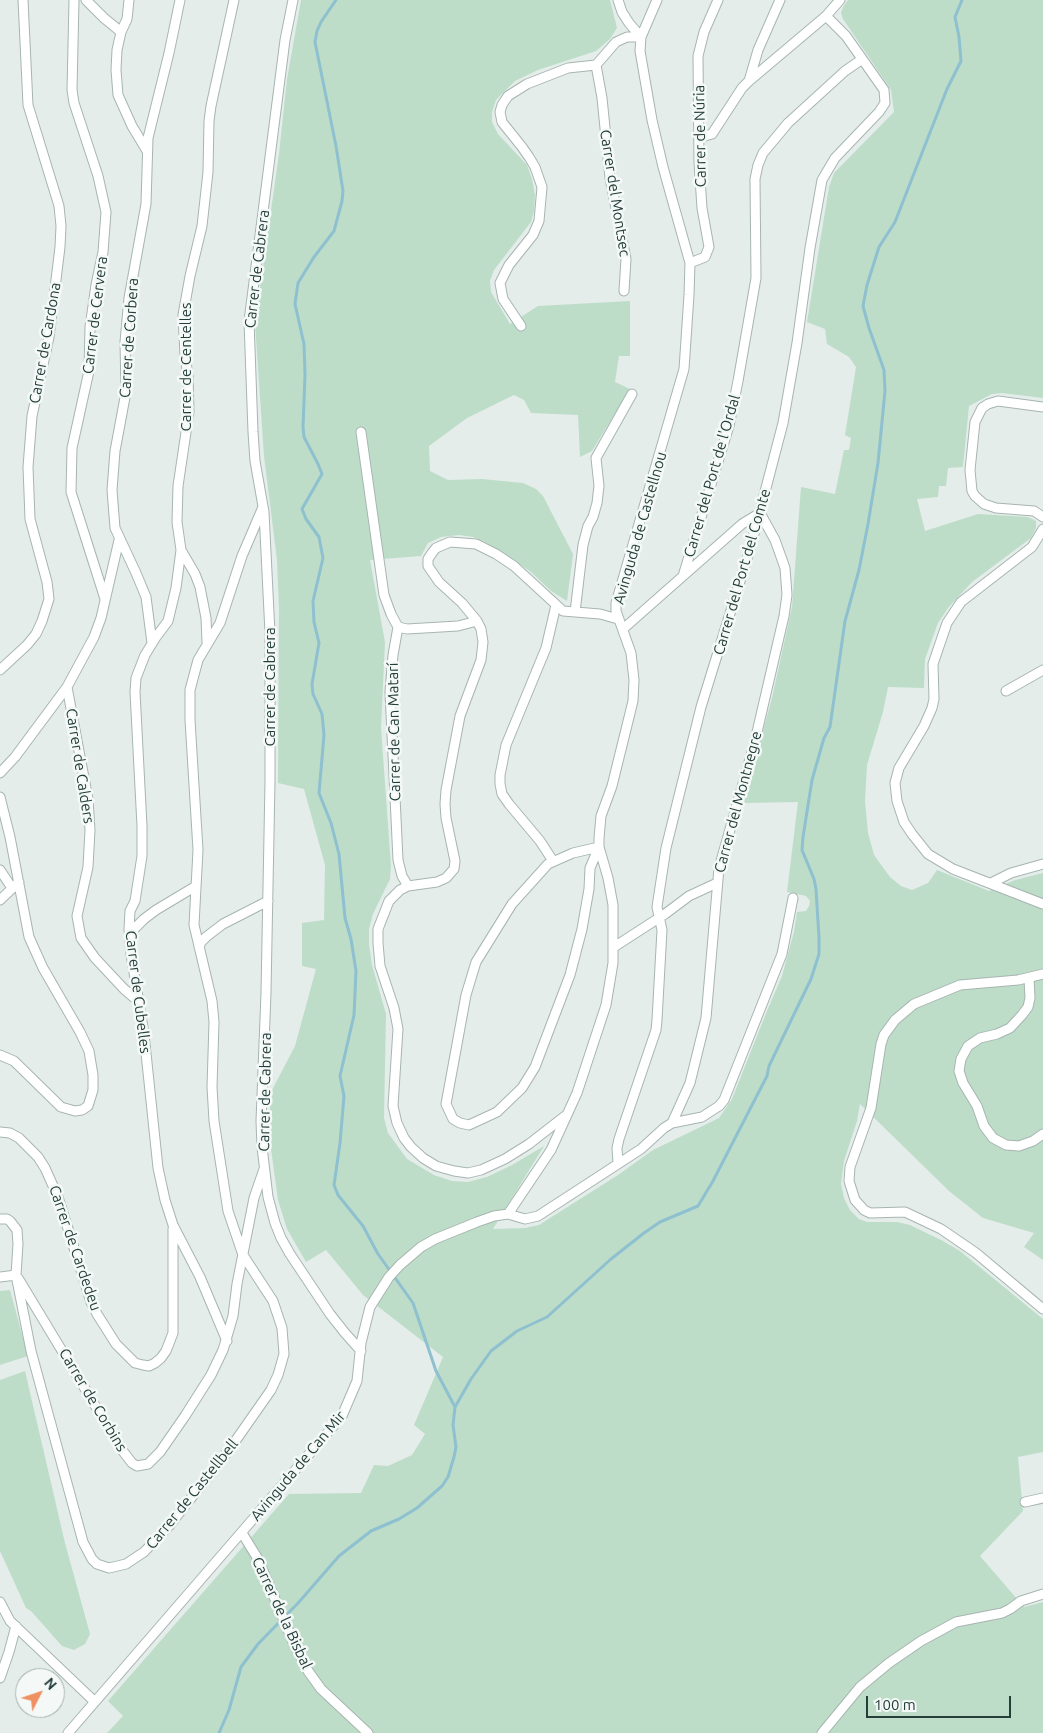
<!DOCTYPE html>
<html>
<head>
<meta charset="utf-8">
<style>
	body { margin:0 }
	#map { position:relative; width:1043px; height:1733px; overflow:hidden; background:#e4edea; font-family:Ubuntu,sans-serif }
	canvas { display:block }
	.north { position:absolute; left:15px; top:1668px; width:50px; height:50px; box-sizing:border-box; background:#f4f9f7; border:1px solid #a1aeab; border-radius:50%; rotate:49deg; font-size:14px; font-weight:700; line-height:20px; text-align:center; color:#243e39 }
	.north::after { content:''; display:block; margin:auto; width:18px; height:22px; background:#ee9061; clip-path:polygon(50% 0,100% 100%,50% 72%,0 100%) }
	.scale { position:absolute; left:866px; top:1696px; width:145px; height:22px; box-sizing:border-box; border:2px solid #243e39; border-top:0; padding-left:6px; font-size:15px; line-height:18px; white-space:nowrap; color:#243e39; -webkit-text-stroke:4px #f4f9f7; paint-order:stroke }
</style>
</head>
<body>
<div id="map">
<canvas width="1043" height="1733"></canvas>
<div class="north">N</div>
<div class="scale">100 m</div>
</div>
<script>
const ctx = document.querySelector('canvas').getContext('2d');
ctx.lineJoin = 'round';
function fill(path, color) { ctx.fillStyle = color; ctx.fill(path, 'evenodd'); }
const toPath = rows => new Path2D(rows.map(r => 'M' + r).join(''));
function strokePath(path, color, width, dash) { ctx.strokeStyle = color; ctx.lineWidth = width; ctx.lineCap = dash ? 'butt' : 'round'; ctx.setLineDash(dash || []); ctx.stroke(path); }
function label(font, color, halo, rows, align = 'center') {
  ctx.font = font + ' Ubuntu,sans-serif'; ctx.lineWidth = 5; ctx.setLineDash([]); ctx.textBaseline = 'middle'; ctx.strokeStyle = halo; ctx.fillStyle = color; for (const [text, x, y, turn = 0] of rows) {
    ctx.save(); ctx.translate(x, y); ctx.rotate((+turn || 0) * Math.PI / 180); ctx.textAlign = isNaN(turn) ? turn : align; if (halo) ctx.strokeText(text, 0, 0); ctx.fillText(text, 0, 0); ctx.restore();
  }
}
const green = toPath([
	[301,0,610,0,617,28,610,39,596,51,538,70,515,81,496,100,492,112,492,122,498,134,527,165,532,179,535,195,534,211,531,222,494,270,490,281,491,292,510,324,538,306,630,301,630,356,619,356,615,382,630,389,592,451,580,457,578,415,531,413,524,400,514,395,467,418,429,446,430,471,448,480,482,479,523,483,536,489,543,496,573,554,567,601,551,591,531,572,507,555,483,541,473,537,459,535,441,537,428,543,421,556,370,560,385,642,381,728,391,866,390,879,373,914,369,929,369,944,372,965,386,1014,384,1118,388,1133,407,1159,434,1175,452,1181,468,1182,487,1177,512,1165,544,1146,493,1229,525,1228,539,1225,618,1175,653,1150,719,1118,732,1099,767,1011,782,976,794,932,797,912,806,911,809,906,810,901,806,896,787,892,798,802,743,803,772,698,792,607,801,487,835,494,844,450,849,450,851,438,845,435,856,367,849,357,827,344,825,329,807,322,829,187,834,173,894,112,891,90,843,19,841,13,843,7,848,0,1043,0,1043,398,1002,393,992,394,969,406,963,467,948,468,946,486,939,486,938,497,917,499,925,531,978,514,1028,517,1036,521,1036,528,1031,538,972,582,948,608,938,623,925,659,924,688,888,687,883,712,867,765,865,801,868,833,874,855,890,877,901,886,912,890,928,883,937,870,989,891,1015,880,1043,873,1043,1260,1024,1247,1034,1233,983,1218,949,1191,860,1104,857,1121,844,1161,841,1184,844,1198,850,1210,859,1219,867,1222,897,1222,910,1225,943,1241,960,1251,1043,1319,1043,1452,1018,1457,1023,1511,980,1556,1024,1607,1043,1602,1043,1733,107,1733,123,1716,108,1701,289,1494,361,1493,374,1465,388,1466,412,1455,425,1434,414,1425,443,1357,363,1295,326,1250,306,1262,287,1229,278,1200,270,1142,270,1094,295,1046,316,969,302,966,302,923,324,920,325,865,304,789,278,783,279,609,277,560,264,456,255,323,279,154,287,79],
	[10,1290,28,1356,0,1365,0,1291],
	[25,1371,65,1543,90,1634,85,1644,74,1650,62,1646,31,1611,26,1608,0,1551,0,1380]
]);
const stream = toPath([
	[336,0,321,22,317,31,315,42,336,146,343,191,342,201,334,231,314,257,298,283,295,304,304,344,305,375,303,427,304,437,318,464,322,474,302,509,306,519,319,537,323,558,313,601,314,622,319,643,312,684,313,694,322,714,324,735,319,793,331,823,339,854,345,918,351,939,356,971,354,1015,340,1076,344,1096,340,1143,334,1185,338,1195,363,1226,378,1254,413,1303,436,1371,455,1407],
	[219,1733,229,1710,241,1667,258,1644,299,1602,339,1556,371,1531,399,1519,417,1508,442,1486,448,1477,454,1457,456,1447,453,1425,455,1407,471,1379,491,1351,517,1331,547,1317,611,1259,644,1233,660,1222,698,1206,713,1181,767,1076,769,1066,811,979,819,954,819,938,816,889,814,879,802,850,803,837,812,780,824,738,830,727,845,621,859,570,868,524,878,463,885,391,884,370,869,328,863,306,867,285,879,247,895,222,947,89,961,61,959,37,955,17,962,0]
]);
const minor = toPath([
	[74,0,72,90,74,103,98,176,106,212,103,252,96,285,90,327,89,371,72,448,71,492,105,599],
	[86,0,104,18,121,32],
	[129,0,127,19,121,32,117,50,116,70,118,95,132,126,147,151],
	[293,0,285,40,249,321,253,432,255,461,264,512,270,633,270,781,266,993,261,1121,262,1147,268,1197,275,1223,281,1238,290,1254,330,1314,345,1333,361,1351],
	[618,0,622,12,629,23,641,37],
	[596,65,602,98,610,178,626,259,624,291],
	[749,81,758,50,780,0],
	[699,131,705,136,712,134,742,88,749,81,826,16,840,0],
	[690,263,705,257,709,247,702,208,699,163,698,56,704,32,718,0],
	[521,326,503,299,500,283,509,265,533,235,539,221,542,187,535,167,529,157,522,147,502,122,500,112,502,105,508,96,527,84,568,68,596,65,616,42,627,37,641,37],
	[1043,407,998,401,988,404,982,408,975,422,970,470,972,491,975,496,984,504,996,508,1034,511,1043,517],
	[361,432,384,595,391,614,398,627,393,655,390,692,398,860,402,876,408,886],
	[1043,529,1032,547,961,602,947,623,933,664,934,699,932,708,924,726,899,768,895,783,897,801,904,822,912,834,928,854,953,869,1043,904],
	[181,550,176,588,168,621,156,637,145,655,136,678,135,692,142,826,142,856,135,901,130,911,129,929,131,954,144,1034,158,1168,165,1200,173,1225,200,1277,227,1341],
	[683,576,729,426,738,381,756,278,755,179,758,165,763,153,788,123,845,71,861,60],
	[575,612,583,545,588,526,593,517,597,503,599,486,596,458,632,394],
	[398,627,407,629,458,626,477,621],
	[623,629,742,524,760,513,775,540,785,568,787,595,784,616,754,745,719,868,706,1018,690,1083,672,1123],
	[207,642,206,618,200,587,195,574,181,550,177,522,178,486,189,412,188,376,185,355,183,315,190,276,202,226,208,172,209,121,211,106,234,0],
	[152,643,146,597,136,573,115,528,112,490,115,451,126,392,125,342,129,298,146,204,148,138,169,53,180,0],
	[0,670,27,645,36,634,42,621,49,599,47,582,30,519,28,467,32,416,49,337,60,247,61,226,59,206,28,105,23,0],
	[67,687,88,799,90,830,88,867,77,916,81,938,95,958,124,989,138,1001],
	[1006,691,1043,670],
	[0,773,15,757,67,687,94,637,101,618,119,540],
	[0,797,10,837,29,937,43,968,80,1032,89,1051,93,1075,93,1090,88,1106,82,1110,75,1111,61,1107,14,1061,0,1055],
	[599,847,590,868,589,889,582,929,570,975,535,1067,522,1088,497,1112,469,1125,460,1123,453,1119,446,1104,466,995,476,962,512,904,548,864,573,853,599,847],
	[553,861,540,841,509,804,502,794,500,784,500,775,506,745,546,648,556,605],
	[0,870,12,888],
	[991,883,1011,873,1043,864],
	[0,900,19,882],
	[130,933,144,919,156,910,196,886],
	[199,947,201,942,206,937,223,924,268,901],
	[614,947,665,914,689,896,717,883],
	[1043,974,1018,980,960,985,914,1004,895,1020,884,1035,881,1044,871,1108,850,1167,849,1181,855,1200,864,1210,870,1213,905,1212,941,1229,976,1253,1043,1309],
	[1029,978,1030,998,1028,1007,1022,1015,1010,1028,997,1034,980,1038,968,1046,961,1059,959,1071,963,1083,977,1106,984,1126,993,1138,1006,1145,1019,1146,1033,1141,1043,1134],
	[565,1116,529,1144,505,1159,481,1170,468,1173,454,1171,436,1166,423,1158,411,1147,404,1138,397,1123,393,1106,398,1029,394,1008,380,966,378,943,378,929,389,901,400,890,408,886,437,882,446,878,454,869,455,861,446,818,445,804,446,790,460,716,481,660,483,642,481,629,477,621,462,603,439,582,428,566,428,559,432,553,436,548,450,542,476,544,496,554,514,566,563,611,600,614,618,619],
	[0,1132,10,1133,19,1138,38,1157,45,1168,58,1197,91,1302,97,1314,116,1344,135,1363,143,1365,149,1366,155,1363,161,1358,166,1351,173,1333,173,1229],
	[618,1163,617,1148,619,1139,656,1030,657,1020,662,930,657,907,666,848,701,707,750,549,783,423,797,343,810,248,822,180,835,158,879,112,885,103,884,90,846,36,826,16],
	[508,1214,551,1150,577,1093,606,1005,613,963,613,905,608,878,599,847,599,838,601,816,612,786,633,701,634,680,631,653,616,611,616,603,684,369,689,295,690,263,663,167,652,120,640,51,641,37,657,0],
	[0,1219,7,1219,10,1221,17,1230,18,1244,16,1275,31,1351,83,1542,92,1559,97,1564,109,1568,126,1564,144,1552,169,1526,229,1450,271,1390,278,1375,284,1354,282,1328,273,1301,243,1255,228,1211,214,1121,212,1087,214,1022,212,1001,194,925,198,850,190,720,190,690,198,660,220,623,242,556,263,507],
	[0,1277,16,1275],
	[18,1278,122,1450,132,1463,137,1466,148,1464,160,1452,185,1416,211,1375,223,1350,233,1316,237,1284,254,1198,264,1169],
	[1025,1502,1043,1498],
	[242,1533,258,1559,294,1644,308,1671,321,1689,368,1733],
	[0,1602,10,1621,95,1702],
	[0,1678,9,1652,16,1626],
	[68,1733,342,1416,357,1381,361,1343,370,1307,389,1277,400,1265,421,1247,435,1239,477,1222,494,1216,508,1214,525,1219,538,1216,641,1149,664,1128,672,1123,702,1117,719,1106,724,1100,782,954,793,898],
	[822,1733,860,1687,889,1663,921,1641,956,1622,1002,1613,1010,1609,1021,1601,1043,1594]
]);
const streetNames = [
	["Carrer de Núria",700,136,-91],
	["Carrer del Montsec",615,193,81],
	["Carrer de Cabrera",257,269,-83],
	["Carrer de Cervera",95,315,-83],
	["Carrer de Corbera",129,338,-86],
	["Carrer de Cardona",45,343,-80],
	["Carrer de Centelles",186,367,-90],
	["Carrer del Port de l'Ordal",712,476,-74],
	["Avinguda de Castellnou",640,528,-74],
	["Carrer del Port del Comte",742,572,-74],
	["Carrer de Cabrera",270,687,-90],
	["Carrer de Can Matarí",394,732,-91],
	["Carrer de Calders",80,766,81],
	["Carrer del Montnegre",738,802,-75],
	["Carrer de Cubelles",138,992,83],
	["Carrer de Cabrera",265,1092,-89],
	["Carrer de Cardedeu",75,1248,71],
	["Carrer de Corbins",93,1400,59],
	["Avinguda de Can Mir",298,1466,-50],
	["Carrer de Castellbell",192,1494,-51],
	["Carrer de la Bisbal",282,1613,65]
];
fill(green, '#bdddc9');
strokePath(stream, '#8ec0d0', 3);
strokePath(minor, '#a7b5b1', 11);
strokePath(minor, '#fff', 9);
label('15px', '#243e39', '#f4f9f7', streetNames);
</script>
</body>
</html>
